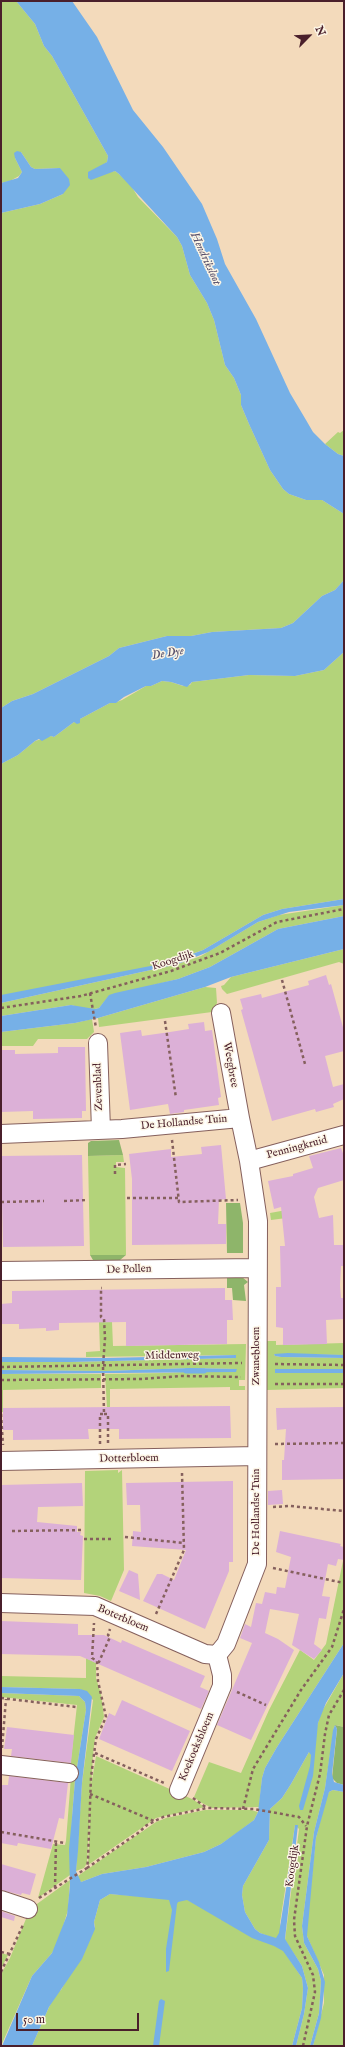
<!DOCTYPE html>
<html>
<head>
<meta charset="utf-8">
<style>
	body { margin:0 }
	#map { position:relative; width:345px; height:2047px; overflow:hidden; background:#f3dabb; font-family:"IM FELL English",serif }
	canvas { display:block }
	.frame { position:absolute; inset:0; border:2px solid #4a1f2b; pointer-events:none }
	.north { position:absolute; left:289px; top:16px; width:40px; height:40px; -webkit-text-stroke:3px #fcf5e5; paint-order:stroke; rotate:66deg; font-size:11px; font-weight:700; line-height:16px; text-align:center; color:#4a1f2b }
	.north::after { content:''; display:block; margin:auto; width:14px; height:18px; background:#4a1f2b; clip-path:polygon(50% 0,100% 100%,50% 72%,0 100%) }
	.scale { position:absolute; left:16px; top:2013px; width:123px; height:18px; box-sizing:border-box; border:2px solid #4a1f2b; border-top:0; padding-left:5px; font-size:12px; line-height:14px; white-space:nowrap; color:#4a1f2b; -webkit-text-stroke:3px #fcf5e5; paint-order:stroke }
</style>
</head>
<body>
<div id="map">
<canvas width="345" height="2047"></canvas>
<div class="frame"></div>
<div class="north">N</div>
<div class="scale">50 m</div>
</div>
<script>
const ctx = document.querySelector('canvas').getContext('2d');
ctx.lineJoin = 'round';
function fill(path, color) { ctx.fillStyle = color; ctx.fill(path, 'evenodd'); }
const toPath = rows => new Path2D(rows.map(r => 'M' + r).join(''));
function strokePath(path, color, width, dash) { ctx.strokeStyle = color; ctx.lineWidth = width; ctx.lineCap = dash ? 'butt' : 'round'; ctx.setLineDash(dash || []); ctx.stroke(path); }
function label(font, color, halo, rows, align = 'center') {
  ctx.font = font + ' "IM FELL English",serif'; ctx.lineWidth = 3; ctx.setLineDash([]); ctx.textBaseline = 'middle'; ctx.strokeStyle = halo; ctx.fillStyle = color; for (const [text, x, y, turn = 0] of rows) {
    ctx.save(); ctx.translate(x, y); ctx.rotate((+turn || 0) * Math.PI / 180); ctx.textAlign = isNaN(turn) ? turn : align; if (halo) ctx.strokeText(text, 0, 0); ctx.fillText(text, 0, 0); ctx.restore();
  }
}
const green = toPath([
	[1,1,16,1,35,24,44,46,52,56,108,156,107,162,103,165,111,172,115,171,119,174,130,184,138,197,177,237,182,246,190,275,207,303,214,320,225,365,234,378,241,395,241,405,249,424,270,470,283,489,289,494,306,500,322,500,344,514,344,580,335,590,322,596,293,623,281,628,212,632,191,636,167,636,119,648,109,656,33,694,12,701,1,708,1,213,40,204,63,194,60,168,35,169,31,167,21,152,15,158,22,172,19,176,10,181,1,183],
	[344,430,344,456,338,454,325,444,338,432,340,433],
	[344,652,344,899,282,909,263,915,203,950,163,964,1,1000,1,764,18,755,35,741,51,736,54,737,74,722,79,723,80,719,110,703,114,703,122,700,146,686,151,686,162,681,171,682,183,686,190,685,192,682,249,675,295,676,324,670],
	[344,905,344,916,278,929,210,967,178,979,109,996,99,1008,90,1010,71,1005,1,1016,1,1003,178,964,201,956,258,922,279,915],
	[344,949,344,964,339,962,227,994,222,989,221,986,224,985,231,977],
	[205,987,216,988,217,1003,212,1012,99,1027,98,1018],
	[92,1019,94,1032,87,1039,38,1039,33,1046,1,1046,1,1032,75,1023],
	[123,1155,124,1162,116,1162,116,1167,125,1168,126,1255,90,1255,88,1156],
	[292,1209,294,1217,271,1220,270,1213],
	[99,1322,112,1322,113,1346,246,1344,245,1380,239,1380,239,1386,245,1386,245,1390,230,1390,230,1387,110,1389,110,1407,107,1407,105,1374,166,1373,237,1369,190,1368,106,1371,1,1370,1,1362,71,1362,236,1358,235,1355,86,1357,86,1352,100,1351],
	[267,1341,276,1341,276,1345,344,1343,344,1355,274,1354,275,1356,281,1357,344,1358,344,1369,275,1369,275,1373,344,1373,344,1388,267,1390],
	[1,1374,101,1374,101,1388,3,1390,3,1412,1,1412],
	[118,1470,118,1473,122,1470,124,1570,111,1601,100,1596,84,1593,85,1471],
	[344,1556,344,1643,277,1747,265,1768,262,1778,259,1807,212,1808,200,1802,194,1797,209,1762,241,1773,269,1710,300,1650,314,1660,326,1644],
	[86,1658,96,1663,96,1678,101,1694,104,1717,95,1738,93,1755,87,1863,84,1868,76,1871,82,1783,93,1700,80,1689,1,1687,1,1676,86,1678],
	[344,1673,344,1727,336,1725,334,1727,325,1788,314,1832,302,1926,304,1943,318,1969,321,1981,319,2013,310,2046,296,2046,304,2014,308,1988,302,1966,285,1940,299,1829,295,1825,280,1923,286,1954,302,1978,303,1988,302,2008,292,2046,32,2046,49,2007,57,1992,61,1990,95,1927,94,1922,100,1900,110,1894,188,1900,279,1948,273,1938,260,1933,255,1929,245,1912,242,1895,243,1886,269,1840,270,1809,282,1798,291,1784,309,1752,321,1713],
	[1,1693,79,1696,85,1702,86,1710,75,1780,72,1817,70,1875,38,1898,53,1844,65,1845,66,1841,71,1777,69,1777,77,1705,1,1697],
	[96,1756,192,1799,205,1807,156,1818,88,1865,91,1787],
	[333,1790,344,1792,344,2046,313,2046,324,2003,324,1975,307,1936,307,1922,316,1838,326,1798,329,1792],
	[205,1810,251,1810,258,1812,254,1820,237,1833,221,1844,204,1852,146,1867,102,1874,81,1882,79,1880,78,1876,82,1873,156,1822,166,1818],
	[70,1880,68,1910,58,1943,52,1953,32,1976,1,2046,1,1974,10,1958,30,1909],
	[1,1953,8,1955,1,1969]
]);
const forest = toPath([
	[119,1140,123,1155,88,1156,88,1143,91,1141],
	[226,1203,240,1203,243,1223,243,1253,227,1253],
	[90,1255,126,1255,120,1260,93,1260],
	[227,1276,242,1277,248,1282,244,1285,246,1301,233,1300,232,1288,227,1288],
	[335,1725,344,1727,344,1785,337,1783,332,1778,337,1729]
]);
const water = toPath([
	[16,1,72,1,97,37,133,110,163,147,202,204,217,239,225,264,256,319,290,393,306,420,313,432,325,444,338,454,344,456,344,514,322,500,306,500,289,494,283,489,270,470,249,424,241,405,241,395,234,378,225,365,214,320,207,303,190,275,182,246,177,237,119,174,115,171,91,180,88,178,88,172,107,162,108,156,52,56,44,46,35,24],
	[17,151,21,152,31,167,35,169,60,168,69,179,70,185,63,194,40,204,1,213,1,183,18,178,22,172,15,158,14,153],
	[344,580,344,652,324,670,295,676,249,675,192,682,187,687,171,682,162,681,151,686,146,686,124,697,116,703,110,703,80,719,80,723,77,724,74,722,54,737,51,736,42,741,39,739,35,741,18,755,1,764,1,708,12,701,33,694,109,656,119,648,167,636,191,636,212,632,281,628,293,623,322,596,335,590],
	[344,899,344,905,289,912,258,922,208,952,178,964,1,1003,1,995,171,962,203,950,263,915,282,909],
	[344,916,344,949,231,977,205,987,98,1018,75,1023,1,1032,1,1016,71,1005,95,1009,99,1008,109,995,115,993,178,979,210,967,278,929],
	[288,1353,344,1355,344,1358,281,1357,275,1356,274,1354],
	[236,1355,236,1358,71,1362,1,1362,1,1357,105,1358],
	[190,1368,237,1369,236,1372,1,1374,1,1370,106,1371],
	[275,1369,344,1369,344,1373,275,1373],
	[344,1643,344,1673,326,1703,318,1723,313,1776,303,1810,300,1810,299,1806,310,1766,311,1755,309,1752,291,1784,282,1798,270,1809,269,1840,243,1886,242,1895,245,1912,255,1929,260,1933,276,1938,279,1933,286,1889,295,1825,298,1825,285,1939,302,1966,308,1988,304,2014,296,2046,292,2046,302,2008,303,1988,302,1978,283,1951,274,1946,252,1938,187,1900,178,1902,177,1904,169,1971,166,1972,166,1949,172,1910,169,1900,110,1894,100,1900,94,1922,95,1929,82,1959,49,2007,32,2046,2,2046,32,1976,52,1953,67,1915,70,1885,69,1849,72,1817,75,1780,86,1710,85,1702,79,1696,1,1693,1,1687,80,1689,87,1691,92,1697,82,1783,78,1851,76,1871,81,1882,102,1874,146,1867,204,1852,221,1844,254,1820,258,1812,262,1778,265,1768,277,1747],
	[335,1725,337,1729,332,1774,334,1782,344,1785,344,1792,333,1790,329,1792,316,1838,307,1936,319,1962,325,1982,321,2018,313,2046,310,2046,319,2013,321,1981,318,1969,304,1943,302,1926,314,1832,325,1788,333,1730],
	[161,1999,165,2001,159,2046,153,2046,159,2001]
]);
const stream = toPath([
	[186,1371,204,1371]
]);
const building = toPath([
	[326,975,329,985,331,984,344,1031,344,1051,325,1056,333,1087,344,1084,344,1099,333,1104,334,1107,316,1112,315,1109,272,1121,241,1010,243,1009,240,999,261,994,262,998,309,985,308,981],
	[204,1022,205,1031,212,1030,221,1097,218,1098,219,1105,184,1110,184,1112,170,1114,168,1104,130,1110,120,1033,141,1030,142,1036,170,1032,189,1029,188,1024],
	[58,1047,85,1047,86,1111,82,1111,82,1118,33,1119,33,1111,1,1112,1,1050,15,1050,15,1054,58,1053],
	[221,1145,226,1199,219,1200,218,1224,226,1224,226,1244,132,1245,132,1179,129,1154,171,1149,171,1157,202,1154,201,1147],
	[341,1148,344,1156,344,1180,318,1188,314,1197,319,1218,333,1215,334,1245,344,1245,344,1266,341,1266,340,1285,341,1298,344,1298,344,1319,326,1320,327,1344,283,1345,283,1328,276,1327,276,1287,281,1287,280,1246,285,1246,281,1207,274,1209,268,1181,293,1176,293,1174,313,1168,309,1156],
	[82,1155,84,1246,3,1247,1,1156],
	[225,1288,225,1300,232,1300,233,1320,227,1320,227,1344,126,1346,126,1322,59,1323,59,1330,46,1331,46,1328,19,1329,19,1324,1,1324,1,1304,12,1303,12,1291],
	[230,1406,231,1438,119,1439,119,1429,88,1429,89,1439,13,1440,13,1430,3,1430,3,1408],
	[344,1407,344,1479,282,1480,282,1460,284,1460,286,1429,277,1430,276,1408],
	[233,1481,233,1562,229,1562,229,1571,205,1629,143,1601,157,1574,162,1574,174,1580,186,1550,132,1546,133,1531,141,1532,140,1505,127,1505,126,1483],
	[82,1483,83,1506,38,1507,37,1522,77,1526,77,1532,81,1532,80,1535,83,1536,81,1580,1,1578,1,1485],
	[282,1490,283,1504,268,1505,268,1491],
	[280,1531,341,1544,340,1546,344,1547,344,1560,338,1559,336,1566,328,1564,322,1596,330,1597,326,1619,319,1618,314,1644,322,1650,314,1659,292,1645,299,1614,270,1609,265,1633,278,1639,294,1650,251,1740,217,1725,252,1643,240,1638,245,1624,251,1627,256,1603,262,1604,265,1592,276,1594,277,1587,285,1588,291,1557,276,1552],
	[129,1570,138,1574,140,1600,119,1591],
	[1,1621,78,1624,78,1635,104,1635,121,1643,122,1640,205,1676,200,1687,209,1691,201,1709,80,1656,1,1654],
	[122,1700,190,1731,172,1771,99,1739,109,1713,115,1716],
	[7,1727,74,1735,71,1763,11,1756,12,1749,4,1749],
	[9,1776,68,1783,64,1819,59,1818,51,1849,18,1843,17,1846,1,1843,1,1785,8,1785],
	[1,1864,36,1874,30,1895,22,1893,21,1895,1,1890],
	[1,1911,15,1916,14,1921,1,1917]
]);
const path = toPath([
	[282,980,305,1064],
	[90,993,96,1028],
	[1,1008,81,996,171,971,220,953,277,922,344,909],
	[165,1021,176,1098],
	[172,1140,179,1202,238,1200],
	[115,1174,115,1165,126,1164],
	[127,1198,178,1198],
	[64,1201,88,1200],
	[1,1202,44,1201],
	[275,1364,344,1365],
	[1,1367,242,1363],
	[1,1380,143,1379,180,1376,241,1377],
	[275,1384,344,1384],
	[1,1414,3,1445],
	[104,1414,108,1414,108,1443],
	[100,1444,100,1414,104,1414,103,1366,105,1338,104,1319,101,1317,101,1288,102,1288],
	[275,1444,344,1443],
	[273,1507,290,1506,344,1511],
	[12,1531,84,1530],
	[125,1537,184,1543],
	[84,1539,111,1539],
	[273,1568,344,1583],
	[156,1614,184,1550,182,1473],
	[98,1661,99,1662,110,1637,108,1635,110,1629],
	[237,1692,266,1705],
	[1,1698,76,1707],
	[2,1748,6,1699],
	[95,1753,164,1783],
	[90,1794,154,1821],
	[193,1798,207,1808],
	[243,1809,253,1769,301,1690,332,1647,344,1609],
	[1,1832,65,1843],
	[87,1868,138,1833,147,1825,163,1817,183,1813,207,1808,254,1809,299,1817,306,1826],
	[55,1888,56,1842],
	[39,1898,87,1868,88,1860,91,1777,96,1739,106,1717,98,1681,97,1661,92,1658,94,1623],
	[1,1952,10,1954],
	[1,1972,23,1925],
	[303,2046,315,1992,313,1975,295,1936,294,1920,307,1826,320,1774,325,1734,329,1715,344,1690]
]);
const street = toPath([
	[221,1013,240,1118],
	[98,1043,101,1130],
	[1,1134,122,1129,240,1118,249,1161,258,1221,257,1564,226,1644,217,1655],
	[249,1161,344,1135],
	[1,1271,257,1268],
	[1,1461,257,1456],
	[1,1603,95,1606,205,1654,217,1655],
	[1,1765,69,1773],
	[179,1790,222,1686,222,1675,217,1655],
	[1,1900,28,1909]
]);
const streetNames = [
	["Koogdijk",173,961,-18],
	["Weegbree",230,1065,80],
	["Zevenblad",99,1087,-92],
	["De Hollandse Tuin",184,1123,-5],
	["Penningkruid",297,1148,-15],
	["De Pollen",129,1270,-2],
	["Middenweg",172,1356,-1],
	["Zwanebloem",257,1356,-90],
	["Dotterbloem",129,1459,-1],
	["De Hollandse Tuin",257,1512,-90],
	["Boterbloem",123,1619,23],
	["Koekoeksbloem",197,1747,-67],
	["Koogdijk",293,1866,-82]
];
const waterNames = [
	["Hendriksloot",205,259,65],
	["De Dye",168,654,-9]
];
fill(green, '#b3d37a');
fill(forest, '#8eb56a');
fill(water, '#76b0e7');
strokePath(stream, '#76b0e7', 5);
fill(building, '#dcb0d7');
strokePath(street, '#85605d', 20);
strokePath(path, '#85605d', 2.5, [3, 3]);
strokePath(street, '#fff', 18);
label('11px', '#4a1f2b', '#fcf5e5', streetNames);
label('italic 12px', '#59526d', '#fcf5e5', waterNames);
</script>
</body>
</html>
